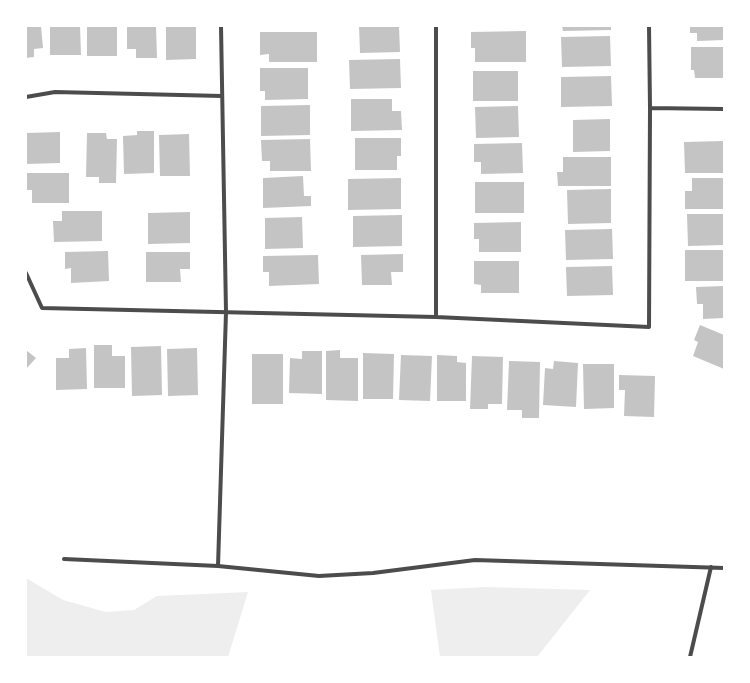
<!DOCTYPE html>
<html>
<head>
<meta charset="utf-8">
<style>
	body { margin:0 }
	#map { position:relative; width:750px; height:683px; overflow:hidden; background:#fff; font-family:Rubik,sans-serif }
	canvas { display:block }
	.frame { position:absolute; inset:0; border:27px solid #fff; pointer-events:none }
</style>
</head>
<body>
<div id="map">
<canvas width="750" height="683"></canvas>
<div class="frame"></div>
</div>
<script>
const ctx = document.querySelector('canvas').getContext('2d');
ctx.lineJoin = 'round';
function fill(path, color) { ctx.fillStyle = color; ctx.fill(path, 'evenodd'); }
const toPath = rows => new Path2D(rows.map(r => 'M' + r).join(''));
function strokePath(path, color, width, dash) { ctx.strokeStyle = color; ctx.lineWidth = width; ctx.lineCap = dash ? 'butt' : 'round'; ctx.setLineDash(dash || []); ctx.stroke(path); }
const green = toPath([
	[26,578,63,600,106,612,134,610,157,596,248,592,228,657,26,657],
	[485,587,590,590,537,657,440,657,431,590]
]);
const building = toPath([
	[26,26,41,26,43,48,34,49,34,57,26,58],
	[50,26,80,26,81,55,50,55],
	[87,26,117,26,117,56,87,56],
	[127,26,156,26,157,58,136,58,136,49,127,49],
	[166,26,196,26,196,59,166,60],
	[359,26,399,26,400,52,360,53],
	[562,26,611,26,611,30,563,31],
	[690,26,724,26,724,40,697,41,697,33,690,33],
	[526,31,526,62,475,62,475,48,471,48,471,32],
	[260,32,317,32,317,62,269,62,269,54,260,55],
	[610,36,611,66,562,67,561,37],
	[691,47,724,47,724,78,695,78,694,70,691,70],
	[400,59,401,88,350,89,349,60],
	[260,68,308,68,308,99,265,100,265,91,260,91],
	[473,71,518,71,518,101,473,101],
	[611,76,612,106,561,107,561,77],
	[351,99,392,99,392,111,401,111,402,130,351,131],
	[310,105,310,135,261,136,261,106],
	[518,106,519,137,476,138,475,107],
	[610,119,610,151,573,152,573,120],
	[137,131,154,131,154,173,124,174,123,136,137,135],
	[60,132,60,163,26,164,26,133],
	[87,133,106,133,107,139,117,139,116,183,99,183,99,177,86,177],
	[189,134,190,176,160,176,159,135],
	[355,138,401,138,401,156,397,156,397,170,355,170],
	[310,139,311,171,270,171,270,161,262,161,261,140],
	[724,141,724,173,685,173,684,142],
	[522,143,523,173,481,174,481,162,474,162,474,144],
	[563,157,611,157,611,186,558,186,557,172,563,172],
	[27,173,69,173,69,203,32,203,32,190,27,190],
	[303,176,304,196,311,196,311,206,263,208,263,178],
	[401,178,401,209,348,210,348,179],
	[692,178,724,178,724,209,685,209,685,191,692,191],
	[475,182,524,182,524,213,475,213],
	[611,189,611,223,568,224,567,190],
	[62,211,102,211,102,241,54,242,53,221,62,221],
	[190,212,190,243,148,244,148,213],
	[687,214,724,214,724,245,688,246],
	[402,215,402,246,353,247,353,216],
	[302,217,303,248,265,249,265,218],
	[521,222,521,252,479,252,479,239,474,239,474,223],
	[612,229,613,259,566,260,565,230],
	[685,250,724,250,724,281,685,281],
	[108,251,109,281,71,283,71,268,65,269,65,252],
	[146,252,190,252,190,269,180,269,181,282,146,282],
	[403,254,403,272,391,272,392,285,362,285,361,255],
	[318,255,319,284,269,286,269,272,263,272,263,256],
	[474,261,519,261,519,293,481,293,481,285,474,284],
	[612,266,613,295,567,296,566,267],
	[724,286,724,318,703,319,703,304,697,304,696,287],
	[700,325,724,335,724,369,693,356,698,342,694,340],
	[94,345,112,345,112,356,125,356,125,388,94,388],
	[161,346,162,395,132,396,131,347],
	[86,348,87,389,56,390,56,358,69,358,69,349],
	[197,348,198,395,168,396,167,349],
	[26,350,36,358,26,369],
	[340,350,340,358,358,358,358,401,326,400,326,351],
	[302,351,322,351,322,394,289,393,290,358,302,359],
	[363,353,394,354,393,399,363,399],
	[252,354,283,354,283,404,252,404],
	[401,355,432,356,430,401,399,400],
	[437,355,457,356,457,362,466,363,466,401,437,401],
	[472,356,503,357,502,404,488,404,488,409,470,409],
	[509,361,540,362,539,418,522,418,522,410,507,410],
	[554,361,578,363,576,407,543,405,545,368,553,369],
	[583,364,614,364,614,408,584,409],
	[619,375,655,376,654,417,624,416,625,390,619,390]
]);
const minor = toPath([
	[436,26,436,317],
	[26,97,55,92,222,96],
	[650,108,724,109],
	[26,273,42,308,436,317,649,327,650,108,649,26],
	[64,559,218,566,319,576,373,573,475,560,724,568],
	[218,566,226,312,221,26],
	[690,657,711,567]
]);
fill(green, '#eee');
fill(building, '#c4c4c4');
strokePath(minor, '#4c4c4c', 4);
</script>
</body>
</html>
